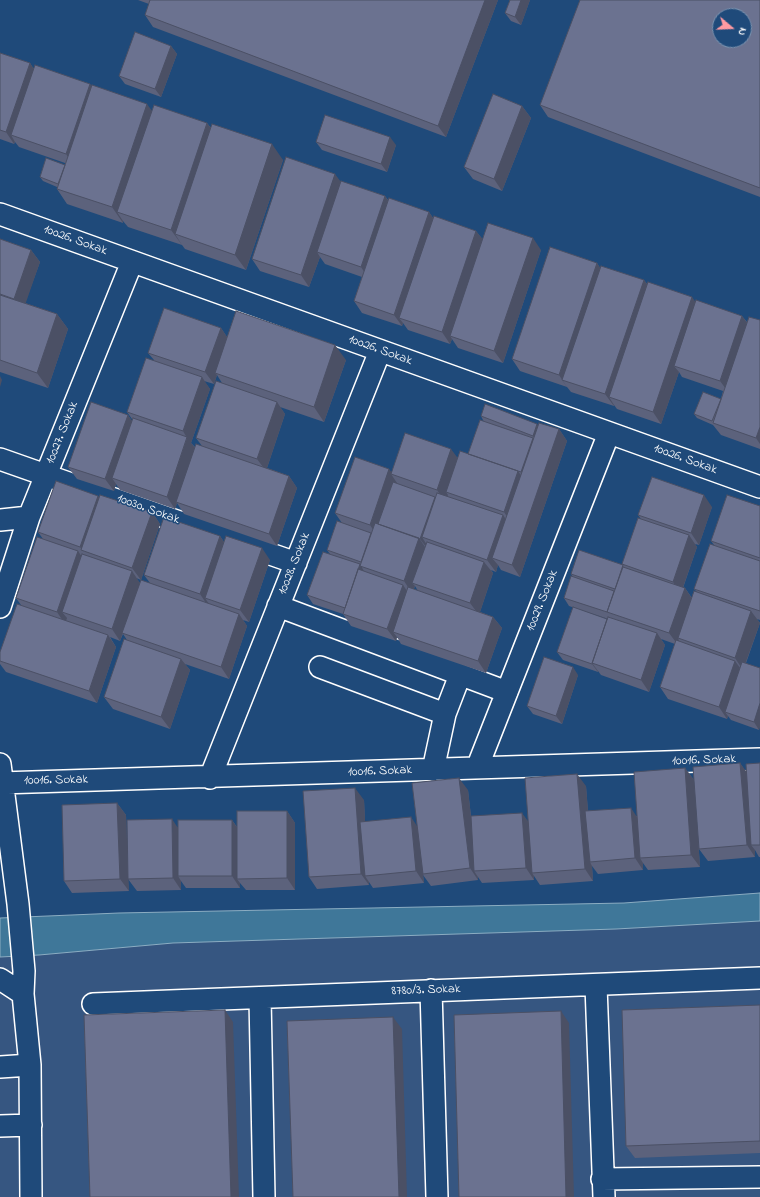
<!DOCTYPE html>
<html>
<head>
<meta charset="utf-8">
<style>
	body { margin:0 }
	#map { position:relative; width:760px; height:1197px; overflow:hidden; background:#1f4a7a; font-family:"Indie Flower",sans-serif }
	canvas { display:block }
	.north { position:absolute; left:712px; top:8px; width:40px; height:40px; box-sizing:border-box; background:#1f4a7a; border:1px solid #7992af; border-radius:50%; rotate:109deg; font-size:11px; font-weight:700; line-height:16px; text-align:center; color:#fff }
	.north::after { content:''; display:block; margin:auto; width:14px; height:18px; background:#ff9aa2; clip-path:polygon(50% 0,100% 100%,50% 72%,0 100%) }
</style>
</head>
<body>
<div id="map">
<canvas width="760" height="1197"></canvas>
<div class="north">N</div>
</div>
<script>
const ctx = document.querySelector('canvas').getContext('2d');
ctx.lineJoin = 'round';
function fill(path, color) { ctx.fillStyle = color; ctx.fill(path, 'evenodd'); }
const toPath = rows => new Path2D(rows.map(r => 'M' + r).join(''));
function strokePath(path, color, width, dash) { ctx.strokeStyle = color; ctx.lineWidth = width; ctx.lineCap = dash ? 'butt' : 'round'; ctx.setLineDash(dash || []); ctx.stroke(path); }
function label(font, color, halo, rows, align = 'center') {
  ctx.font = font + ' "Indie Flower",sans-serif'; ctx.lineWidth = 3; ctx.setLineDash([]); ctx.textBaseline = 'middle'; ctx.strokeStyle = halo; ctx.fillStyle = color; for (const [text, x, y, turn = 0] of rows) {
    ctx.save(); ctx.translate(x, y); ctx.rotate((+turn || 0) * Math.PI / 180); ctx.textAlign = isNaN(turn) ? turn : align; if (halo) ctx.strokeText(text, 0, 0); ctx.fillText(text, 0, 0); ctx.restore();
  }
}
const built = toPath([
	[760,921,760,1197,0,1197,0,957,39,955,173,943,616,929]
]);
const water = toPath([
	[760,893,760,921,616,929,173,943,39,955,0,957,0,918,119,913,624,903,760,893]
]);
const minor = toPath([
	[0,214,760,487],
	[0,459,296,563],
	[0,520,29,517],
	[278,606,507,692],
	[0,607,29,517,132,262],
	[320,667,445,714],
	[0,764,18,904,24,971,23,994,30,1065,31,1197],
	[477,768,609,433],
	[433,770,445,714,460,675],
	[210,778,380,351],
	[0,783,760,759],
	[0,979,23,994],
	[596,986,604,1197],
	[431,990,437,1197],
	[260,998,264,1197],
	[93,1004,760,978],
	[0,1067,30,1065],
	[0,1126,31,1125],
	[602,1179,760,1177]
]);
const wall = toPath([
	[138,0,498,0,446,137,153,27,145,15,149,4],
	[510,0,530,0,521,25,511,21,505,13],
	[760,0,760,197,548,117,540,105],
	[171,46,177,54,161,97,125,84,119,76],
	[0,53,30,63,33,68,90,84,91,86,152,111,207,123,211,128,283,160,246,270,185,249,182,245,128,227,123,221,123,223,67,204,57,189,57,187,43,181,40,177,65,165,65,163,19,147,15,142,14,144,0,139],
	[522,106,531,118,502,191,473,179,464,167],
	[316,142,396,145,387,172,322,150],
	[341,182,385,196,388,200,429,212,433,218,476,231,483,240,541,250,503,363,458,348,452,339,450,344,408,330,403,323,402,326,362,313,354,301,362,277,325,264,320,257,309,287,260,271,252,259],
	[0,239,31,250,40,262,25,303,57,314,68,329,48,388,0,372],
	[597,263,600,268,644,280,647,284,696,302,742,316,747,322,760,320,760,449,721,435,713,425,697,418,694,414,721,399,723,391,682,377,679,372,661,424,617,409,614,405,614,406,571,392,567,387,520,371,512,359],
	[221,328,227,337,346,360,324,422,280,407,285,414,267,468,289,476,297,488,277,546,184,514,177,503,175,509,120,490,116,484,114,491,77,479,68,467,128,415,132,421,132,419,127,412,154,360,148,353],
	[217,375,222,383,196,438,202,446,195,447,191,443,210,389,204,381,214,384],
	[481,416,537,424,538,426,559,429,567,441,520,577,501,570,498,565,496,572,491,570,493,573,480,612,493,617,502,628,486,673,401,644,397,637,396,641,351,626,343,614,313,604,307,595,330,554,327,550,342,523,335,513,392,472,457,458,468,454,484,422],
	[415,586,418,591,414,589],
	[98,496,99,498,152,512,160,524,141,580,136,578,140,583,150,583,144,575,220,536,224,542,270,560,249,622,243,620,247,626,229,679,185,664,190,670,170,729,113,709,104,697,127,640,123,634,120,641,110,637,116,647,97,703,6,672,0,664,0,661,21,605,16,598,43,539,38,532],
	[760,506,760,620,757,619,760,623,746,663,759,730,731,720,728,716,727,719,668,699,660,687,675,644,661,639,665,645,649,692,601,675,598,671,598,672,563,660,557,652,608,619,569,606,564,598,573,577,571,574,623,565,622,564,641,519,638,515,712,507,699,545,695,544,697,547,683,588,685,588,692,598,697,592,694,589,714,545,711,541],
	[578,675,562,724,533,714,527,706],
	[740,763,746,772,760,763,760,857,759,857,755,850,755,857,708,861,699,849],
	[685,768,694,780,700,867,648,870,643,863,643,870,598,874,592,866,593,881,540,885,534,876,534,880,482,883,478,877,478,880,431,886,423,875,424,883,373,888,369,882,369,885,317,889,309,877,364,800,365,821,417,826,468,790,471,816,528,821,586,786,588,811,637,816],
	[117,803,126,815,128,877,178,827,232,820,237,827,287,811,295,823,295,890,246,890,240,883,240,888,186,888,181,881,181,890,137,891,128,879,129,891,72,893,64,881],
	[760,1005,760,1153,635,1158,626,1146]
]);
const shadedWall = toPath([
	[485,0,498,0,446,137,438,126],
	[521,0,530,0,521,25,515,17],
	[171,46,177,54,161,97,155,89],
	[30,63,38,75,11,135,15,142,14,144,6,132],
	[90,84,98,95,74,166,66,154],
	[147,104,158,119,117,212,123,221,123,223,112,207],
	[522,106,531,118,502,191,494,179],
	[207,123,218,138,175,234,182,245,171,230],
	[390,137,396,145,387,172,381,164],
	[272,144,283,160,246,270,235,255],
	[335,174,344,186,317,252,320,257,309,287,301,275],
	[385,196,393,208,369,279,361,267],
	[429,212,437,224,399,318,403,323,402,326,394,315],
	[476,231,485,242,450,336,452,339,450,344,442,332],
	[533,238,541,250,503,363,494,351],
	[31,250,40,262,23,311,14,299],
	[597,263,605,275,562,380,567,387,559,375],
	[644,280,653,292,609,397,614,405,614,406,605,394],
	[692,297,700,308,674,366,679,372,661,424,653,412],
	[57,314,68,329,48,388,37,373],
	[742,316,751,328,729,393,720,381],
	[221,328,229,340,215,373,217,375,214,384,205,372],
	[335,345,346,360,324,422,314,407],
	[0,376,2,380,0,387],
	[202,377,210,389,191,443,196,449,176,502,177,503,175,509,167,497,187,438,183,431],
	[277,402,285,414,266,471,257,459],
	[128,415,136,427,112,478,116,484,114,491,105,479],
	[537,424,543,432,538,444,533,436],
	[760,427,760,444,756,438],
	[559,429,567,441,520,577,512,565],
	[533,438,539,447,527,480,521,472],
	[451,449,460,461,446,492,448,495,445,502,437,490],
	[389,469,394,475,391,474,397,483,378,537,370,525],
	[518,471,526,483,512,524,504,512],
	[289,476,297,488,277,546,269,534],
	[704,495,712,507,699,545,691,533],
	[98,496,106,507,83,551,80,547],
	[435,497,441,505,422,537,427,545,426,547,420,539],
	[152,512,160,524,141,580,132,568],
	[503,515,511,527,492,558,498,565,496,572,487,560],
	[689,535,697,547,681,593,673,582],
	[220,536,228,548,205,598,209,604,208,606,200,594],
	[419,538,427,550,412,583,415,586,412,593,404,581],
	[262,548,270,560,249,622,240,610],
	[78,551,86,563,62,612,67,618,65,624,57,612],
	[484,562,493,573,479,615,470,603],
	[360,564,365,573,345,608],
	[132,571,140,583,120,641,112,629],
	[403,585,411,597,393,632,397,637,396,641,387,629],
	[685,588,693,600,678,638,679,641,678,645,669,633],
	[751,611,760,623,743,670,735,658],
	[239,614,247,626,229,679,221,667],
	[493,617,502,628,486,673,478,661],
	[657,633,665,645,649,692,641,680],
	[108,635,116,647,97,703,89,691],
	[181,659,190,670,170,729,161,717],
	[735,661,743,672,725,712,728,716,727,719,719,707],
	[592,663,598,671,598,672,592,664],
	[573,667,578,675,562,724,556,716],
	[760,703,760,728,759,730,754,722],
	[740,763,749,775,751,845,755,850,755,857,747,845],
	[685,768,694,780,700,867,691,855],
	[577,774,586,786,592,862,590,862,592,866,593,881,585,869],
	[459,778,468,790,477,871,474,871,478,877,478,880,470,868],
	[355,788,364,800,368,876,365,876,369,882,369,885,361,874],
	[117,803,126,815,129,891,120,879],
	[631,808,639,820,640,858,643,863,643,870,635,858],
	[287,811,295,823,295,890,287,878],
	[522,813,531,825,532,873,534,876,534,880,526,868],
	[411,817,419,829,424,883,416,871],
	[172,819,180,831,178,876,181,881,181,890,173,878],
	[232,820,240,832,237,879,240,883,240,888,232,876],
	[225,1010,233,1022,239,1197,231,1197],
	[561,1011,569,1023,574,1197,566,1197],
	[393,1017,402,1029,407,1197,399,1197]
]);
const building = toPath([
	[150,0,485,0,438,126,145,15,150,0],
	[510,0,521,0,515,17,505,13,510,0],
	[580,0,760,0,760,188,540,105,580,0],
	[720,16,744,16,744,40,720,40,720,16],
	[135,32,171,46,155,89,119,76,135,32],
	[0,53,30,63,6,132,0,130,0,53],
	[35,65,90,84,66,154,11,135,35,65],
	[92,85,147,104,112,207,57,189,92,85],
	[493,94,522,106,494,179,464,167,493,94],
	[154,105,207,123,171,230,117,212,154,105],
	[325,115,390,137,381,164,316,142,325,115],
	[212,124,272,144,235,255,175,234,212,124],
	[286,157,335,174,301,275,252,259,286,157],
	[46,158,65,165,58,184,40,177,46,158],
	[341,181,385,196,361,267,317,252,341,181],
	[389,198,429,212,394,315,354,301,389,198],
	[434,216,476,231,442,332,399,318,434,216],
	[488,223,533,238,494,351,450,336,488,223],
	[0,239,31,250,14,299,0,294,0,239],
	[550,247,597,263,559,375,512,359,550,247],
	[601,266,644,280,605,394,562,380,601,266],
	[648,282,692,297,653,412,609,397,648,282],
	[0,295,57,314,37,373,0,360,0,295],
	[696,300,742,316,720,381,674,366,696,300],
	[164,308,221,328,205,372,148,353,164,308],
	[236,311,335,345,314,407,215,373,236,311],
	[749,317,760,320,760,427,756,438,713,423,749,317],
	[146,358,202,377,183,431,127,412,146,358],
	[216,381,277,402,257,459,196,438,216,381],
	[703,392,721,399,712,421,694,414,703,392],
	[91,402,128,415,105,479,68,467,91,402],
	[485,404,537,424,533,436,481,416,485,404],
	[133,418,187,437,167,497,112,478,133,418],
	[480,420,533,438,521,472,468,454,480,420],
	[539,423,559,429,512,565,492,558,539,423],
	[405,433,451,449,437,490,391,474,405,433],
	[196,444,289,476,269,534,176,502,196,444],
	[460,451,518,471,504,512,446,492,460,451],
	[355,457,389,469,370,525,335,513,355,457],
	[652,477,704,495,691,533,638,515,652,477],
	[56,481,98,496,80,547,38,532,56,481],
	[393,482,435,497,420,539,378,524,393,482],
	[437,493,503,515,487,560,422,537,437,493],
	[100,495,152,512,132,568,81,550,100,495],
	[727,495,760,506,760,558,711,541,727,495],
	[164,517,220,536,200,594,144,575,164,517],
	[638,518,689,535,673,582,622,564,638,518],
	[337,521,371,533,361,562,327,550,337,521],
	[375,523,419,538,404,581,360,566,375,523],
	[226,536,262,548,240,610,205,598,226,536],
	[37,537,78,551,57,612,16,598,37,537],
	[427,542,484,562,470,603,412,583,427,542],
	[710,544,760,561,760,611,694,589,710,544],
	[579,550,623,565,615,589,571,574,579,550],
	[323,552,360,564,345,608,307,595,323,552],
	[82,554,132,571,112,629,62,612,82,554],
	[623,567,685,588,669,633,607,612,623,567],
	[358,569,403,585,387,629,343,614,358,569],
	[571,576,614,591,607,612,564,598,571,576],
	[141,580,239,614,221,667,122,633,141,580],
	[408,587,493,617,478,661,393,632,408,587],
	[694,591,751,611,735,658,678,638,694,591],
	[17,604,108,635,89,691,0,661,0,652,17,604],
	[573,607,607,619,592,664,557,652,573,607],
	[608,617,657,633,641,680,592,663,608,617],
	[124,639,181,659,161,717,104,697,124,639],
	[676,640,735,661,719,707,660,687,676,640],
	[544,657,573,667,556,716,527,706,544,657],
	[742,662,760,668,760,703,754,722,725,712,742,662],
	[740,763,747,845,699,849,693,767,740,763],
	[760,763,760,845,751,845,746,764,760,763],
	[685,768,691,855,640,858,634,772,685,768],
	[577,774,585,869,532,873,525,778,577,774],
	[459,778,470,868,423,874,412,783,459,778],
	[355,788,361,874,309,877,303,791,355,788],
	[117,803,120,879,64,881,62,805,117,803],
	[631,808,635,858,590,862,585,811,631,808],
	[237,811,287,811,287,878,237,879,237,811],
	[522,813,526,868,474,871,471,816,522,813],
	[411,817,416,871,365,876,360,822,411,817],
	[172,819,173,878,128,879,127,820,172,819],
	[178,820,232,820,232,876,178,876,178,820],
	[760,1005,760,1141,626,1146,622,1010,760,1005],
	[225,1010,231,1197,90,1197,84,1015,225,1010],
	[561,1011,566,1197,459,1197,454,1015,561,1011],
	[393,1017,399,1197,293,1197,287,1021,393,1017]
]);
const streetNames = [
	["10026. Sokak",75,241,20],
	["10026. Sokak",380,351,20],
	["10027. Sokak",63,433,-68],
	["10026. Sokak",685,460,20],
	["10030. Sokak",148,510,20],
	["10028. Sokak",295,564,-68],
	["10029. Sokak",543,601,-68],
	["10016. Sokak",704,761,-2],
	["10016. Sokak",380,772,-2],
	["10016. Sokak",56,781,-1],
	["8780/3. Sokak",426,991,-2]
];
fill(built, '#365681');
fill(water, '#3f7799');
strokePath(water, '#8cadc2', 1);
strokePath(minor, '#fff', 24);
strokePath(minor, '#1f4a7a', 21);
fill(wall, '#5c627c');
fill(shadedWall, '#4b5065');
fill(building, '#6b7290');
strokePath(building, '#4b5065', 1);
label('13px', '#fff', '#1f4a7a', streetNames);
</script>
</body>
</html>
